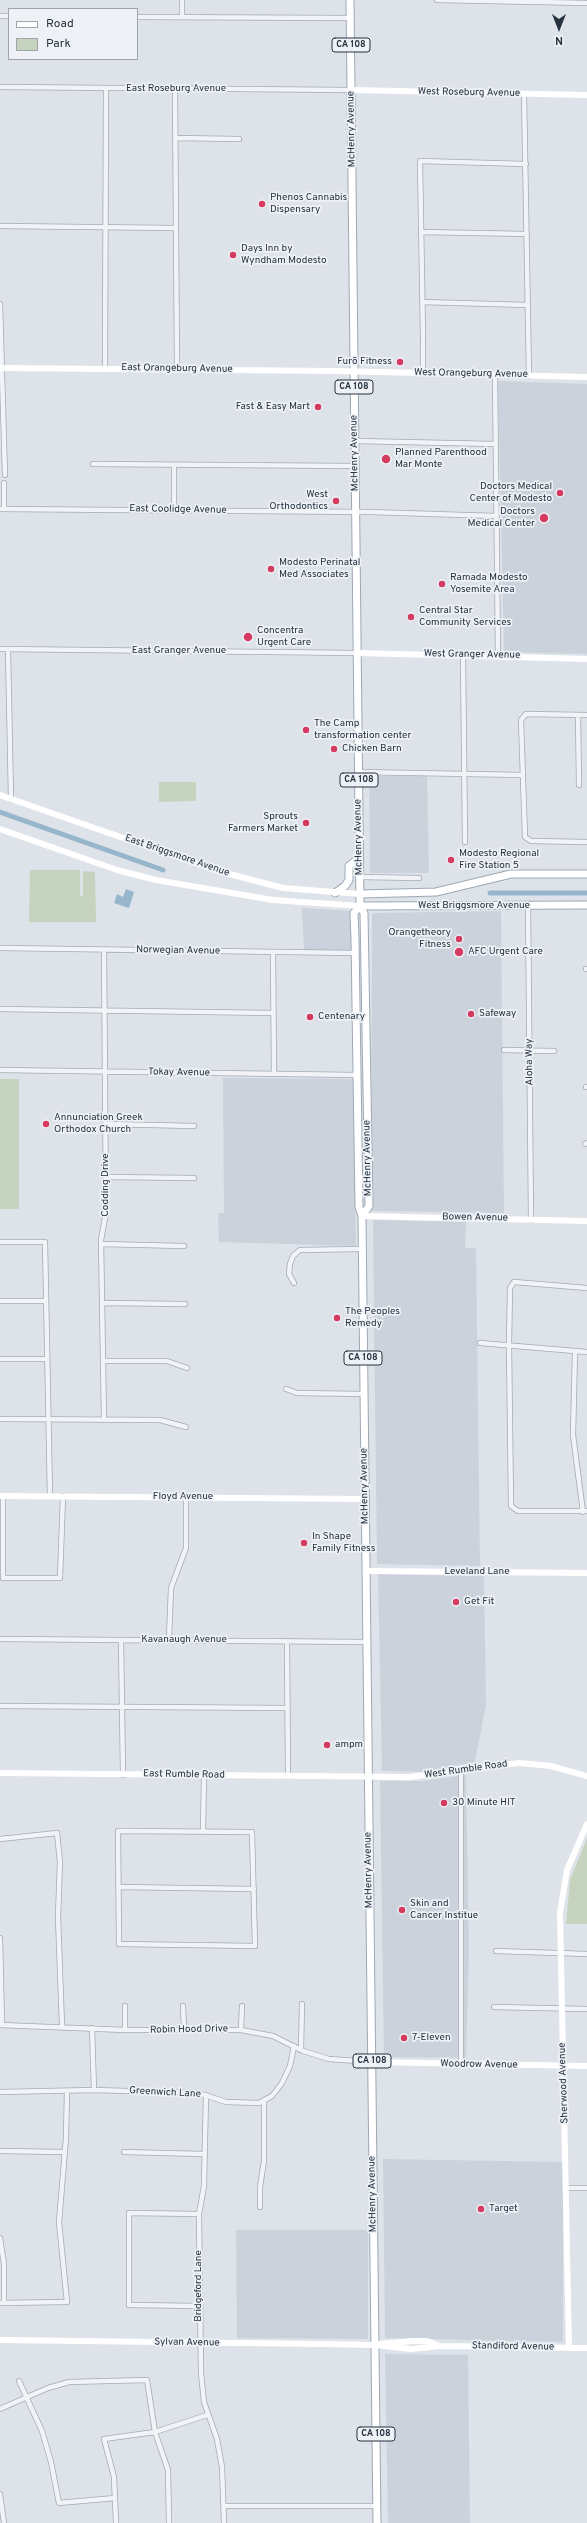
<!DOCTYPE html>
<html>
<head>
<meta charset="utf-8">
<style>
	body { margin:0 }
	#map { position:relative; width:587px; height:2523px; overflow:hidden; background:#dee3e9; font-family:Overpass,sans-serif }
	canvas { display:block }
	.legend { position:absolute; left:8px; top:8px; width:130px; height:52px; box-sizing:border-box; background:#eef2f6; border:1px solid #9ea5ad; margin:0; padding:5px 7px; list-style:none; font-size:12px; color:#263240 }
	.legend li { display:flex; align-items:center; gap:8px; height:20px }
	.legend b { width:20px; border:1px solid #9ea5ad }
	.north { position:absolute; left:539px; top:8px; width:40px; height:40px; -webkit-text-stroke:3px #eef2f6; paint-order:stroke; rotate:180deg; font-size:11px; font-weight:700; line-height:16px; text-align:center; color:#263240 }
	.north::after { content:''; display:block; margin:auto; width:14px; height:18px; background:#263240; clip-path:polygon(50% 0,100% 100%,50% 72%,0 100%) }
</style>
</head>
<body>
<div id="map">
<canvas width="587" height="2523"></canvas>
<ul class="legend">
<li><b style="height:5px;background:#fff"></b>Road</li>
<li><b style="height:11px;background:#c6d3bf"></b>Park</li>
</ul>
<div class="north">N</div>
</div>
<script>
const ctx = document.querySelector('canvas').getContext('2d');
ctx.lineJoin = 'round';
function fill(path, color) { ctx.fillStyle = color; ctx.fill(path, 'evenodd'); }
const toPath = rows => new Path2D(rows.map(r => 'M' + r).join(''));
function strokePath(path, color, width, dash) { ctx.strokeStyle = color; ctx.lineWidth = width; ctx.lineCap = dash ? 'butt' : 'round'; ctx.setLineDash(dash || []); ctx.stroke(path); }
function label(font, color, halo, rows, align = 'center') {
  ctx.font = font + ' Overpass,sans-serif'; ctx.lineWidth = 3.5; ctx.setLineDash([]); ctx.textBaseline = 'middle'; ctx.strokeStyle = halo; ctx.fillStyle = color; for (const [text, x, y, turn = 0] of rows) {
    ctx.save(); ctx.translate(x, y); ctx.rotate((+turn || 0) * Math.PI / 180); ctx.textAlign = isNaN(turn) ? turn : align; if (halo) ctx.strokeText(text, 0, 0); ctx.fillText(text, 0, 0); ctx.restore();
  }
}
const built = toPath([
	[498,381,587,384,587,654,504,652],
	[369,776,427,776,429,873,370,873],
	[302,908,352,911,352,950,304,950],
	[501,911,504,1213,371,1211,372,915,374,913],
	[223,1078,353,1079,356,1246,219,1242,218,1213,224,1213],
	[373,1220,466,1222,465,1248,476,1248,480,1566,377,1564],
	[378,1574,484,1576,486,1704,475,1762,423,1772,382,1771],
	[466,1775,469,1951,466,2058,384,2057,380,1781,422,1781],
	[383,2159,563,2162,563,2342,385,2338],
	[236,2230,368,2230,368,2339,237,2338],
	[385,2354,468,2355,470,2523,388,2523]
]);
const green = toPath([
	[159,782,196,782,196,801,159,802],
	[30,870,80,870,80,896,83,896,83,871,95,872,96,922,29,922],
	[0,1079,19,1079,19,1209,0,1209],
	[587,1838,587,1924,566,1924,570,1880]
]);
const water = toPath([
	[126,889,134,892,129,908,114,903,117,894,123,897]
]);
const canal = toPath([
	[0,812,163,870],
	[490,893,587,893]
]);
const street = toPath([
	[182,0,182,17],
	[437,0,587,3],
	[0,16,9,16],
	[137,17,351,18],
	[0,87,351,90],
	[175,89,177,369],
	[524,94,529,376],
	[175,138,239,139],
	[0,226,176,228],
	[421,232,527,234],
	[422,302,528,305],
	[0,304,5,475],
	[423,337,420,161,526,164],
	[423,340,423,373],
	[105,369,106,88],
	[495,376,498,656],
	[355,441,496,444],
	[93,464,355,466],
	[174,465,174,510],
	[4,483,4,509],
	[0,509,369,512,496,516],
	[0,649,357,653],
	[8,650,11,799],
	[463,656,465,842],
	[578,715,579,785],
	[587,715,526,714,521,720,525,837,531,841,587,842],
	[359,772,522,775],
	[360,877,419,878],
	[528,905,531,1220],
	[0,948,355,953],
	[273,952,274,1074],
	[586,969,587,969],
	[0,1009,273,1013],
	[504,1050,554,1051],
	[0,1070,357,1075],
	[586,1087,587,1087],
	[106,1124,194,1126],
	[585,1144,587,1143],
	[106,1177,194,1178],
	[0,1242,45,1242,50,1496],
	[101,1244,184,1246],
	[294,1283,289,1274,290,1264,293,1256,300,1250,362,1249],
	[587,1288,514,1282,510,1288,509,1344,511,1506,518,1511,587,1511],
	[0,1301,46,1301],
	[102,1303,185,1304],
	[480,1343,587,1352],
	[575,1352,573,1435,583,1512],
	[0,1359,46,1359],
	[103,1361,167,1361,187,1368],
	[286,1389,297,1393,364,1394],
	[0,1419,160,1420,186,1427],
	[104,1420,101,1240,106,1212,104,950],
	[3,1496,3,1578,60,1578,63,1496],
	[0,1639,367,1642],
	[169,1639,171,1588,186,1548,186,1496],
	[121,1640,123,1775],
	[287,1641,288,1776],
	[0,1706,287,1708],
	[461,1771,461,2064],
	[118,1831,252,1832,255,1946,119,1944,118,1831],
	[203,1831,204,1776],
	[0,1839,57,1833,60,1862,58,1917,62,2026],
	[118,1887,254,1889],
	[0,1938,2,2025],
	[496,1951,587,1954],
	[125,2006,125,2030],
	[183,2006,184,2028],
	[494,2007,587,2009],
	[0,2025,125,2030,241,2030,273,2036,303,2051,329,2059,372,2062],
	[92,2028,94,2090],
	[241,2030,242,2006],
	[301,2049,302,2004],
	[0,2092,94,2090,198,2093,226,2102,259,2103,272,2096,282,2083,290,2066,294,2046],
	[206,2095,204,2186,199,2214,201,2373,204,2402,217,2439,222,2467,224,2523],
	[0,2151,64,2152],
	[124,2152,203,2154],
	[566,2188,587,2188],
	[260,2207,260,2187,264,2161,264,2102],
	[199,2214,129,2213,129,2305,199,2306],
	[0,2238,4,2264,4,2303],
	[0,2303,67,2302,59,2222,66,2138,67,2091],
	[19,2381,42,2431,51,2462,59,2503,115,2498],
	[0,2409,48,2388,69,2382,147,2380,155,2432,168,2470,169,2523],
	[0,2494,4,2523],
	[224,2506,377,2506],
	[116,2523,114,2477,104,2439,155,2432,207,2415]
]);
const secondary = toPath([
	[351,90,587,95],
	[0,368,337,371,587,377],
	[357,653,587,659],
	[0,795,218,871,283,888,360,894],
	[0,829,117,870,156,880,273,900,360,906],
	[362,1216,587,1221],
	[0,1496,365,1499],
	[366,1571,587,1573],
	[0,1773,410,1777,519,1763,551,1766,587,1776],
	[372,2062,587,2066],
	[0,2340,322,2344,375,2345,411,2349,440,2346,587,2348],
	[379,2344,413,2341,427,2341,440,2346],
	[569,2348,560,1913,567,1870,587,1824]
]);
const primary = toPath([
	[350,0,360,906,364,913,369,1206,362,1216],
	[335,893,345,886,349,880,349,866,359,858],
	[360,894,436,892,511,874,587,874],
	[360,906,354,913,355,939,359,1207,362,1216,377,2523],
	[360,906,587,905]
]);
const markers = [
	[262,204,4,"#d53b60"],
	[233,255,4,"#d53b60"],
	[400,362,4,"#d53b60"],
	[318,407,4,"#d53b60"],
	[386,459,5,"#d53b60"],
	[560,493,4,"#d53b60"],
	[336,501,4,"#d53b60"],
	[544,518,5,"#d53b60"],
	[271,569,4,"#d53b60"],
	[442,584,4,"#d53b60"],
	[411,617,4,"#d53b60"],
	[248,637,5,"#d53b60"],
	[306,730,4,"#d53b60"],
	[334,749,4,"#d53b60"],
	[306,823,4,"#d53b60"],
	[451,860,4,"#d53b60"],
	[459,939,4,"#d53b60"],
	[459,952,5,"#d53b60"],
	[471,1014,4,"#d53b60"],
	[310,1017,4,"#d53b60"],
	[46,1124,4,"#d53b60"],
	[337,1318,4,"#d53b60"],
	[304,1543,4,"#d53b60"],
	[456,1602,4,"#d53b60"],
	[327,1745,4,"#d53b60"],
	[444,1803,4,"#d53b60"],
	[402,1910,4,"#d53b60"],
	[404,2038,4,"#d53b60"],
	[481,2209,4,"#d53b60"]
];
const shields = [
	[351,45,38],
	[354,387,38],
	[359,780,38],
	[363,1358,38],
	[372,2061,38],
	[376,2434,38]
];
const shieldNames = [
	["CA 108",351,45],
	["CA 108",354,387],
	["CA 108",359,780],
	["CA 108",363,1358],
	["CA 108",372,2061],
	["CA 108",376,2434]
];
const streetNames = [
	["East Roseburg Avenue",176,89],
	["West Roseburg Avenue",469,93,1],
	["McHenry Avenue",352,129,-91],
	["East Orangeburg Avenue",177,369,1],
	["West Orangeburg Avenue",471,374,1],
	["McHenry Avenue",355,453,-91],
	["East Coolidge Avenue",178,510,1],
	["East Granger Avenue",179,651],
	["West Granger Avenue",472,655,1],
	["McHenry Avenue",359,837,-91],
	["East Briggsmore Avenue",177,856,19],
	["West Briggsmore Avenue",474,906],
	["Norwegian Avenue",178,951,1],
	["Aloha Way",530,1062,-91],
	["Tokay Avenue",179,1073,1],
	["McHenry Avenue",368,1158,-91],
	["Codding Drive",106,1185,-90],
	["Bowen Avenue",475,1218,1],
	["McHenry Avenue",365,1486,-91],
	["Floyd Avenue",183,1497],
	["Leveland Lane",477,1572],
	["Kavanaugh Avenue",184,1640],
	["West Rumble Road",466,1770,-8],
	["East Rumble Road",184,1775,1],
	["McHenry Avenue",369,1870,-91],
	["Robin Hood Drive",189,2030,-1],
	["Woodrow Avenue",479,2065,1],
	["Sherwood Avenue",564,2083,-92],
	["Greenwich Lane",165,2093,3],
	["McHenry Avenue",373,2194,-91],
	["Bridgeford Lane",199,2286,-90],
	["Sylvan Avenue",187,2343,1],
	["Standiford Avenue",513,2347,1]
];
const poiNames = [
	["Phenos Cannabis",270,198],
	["Dispensary",270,210],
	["Days Inn by",241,249],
	["Wyndham Modesto",241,261],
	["Furō Fitness",392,362,"right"],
	["Fast & Easy Mart",310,407,"right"],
	["Planned Parenthood",395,453],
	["Mar Monte",395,465],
	["Doctors Medical",552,487,"right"],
	["Center of Modesto",552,499,"right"],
	["West",328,495,"right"],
	["Orthodontics",328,507,"right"],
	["Doctors",535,512,"right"],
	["Medical Center",535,524,"right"],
	["Modesto Perinatal",279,563],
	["Med Associates",279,575],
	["Ramada Modesto",450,578],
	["Yosemite Area",450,590],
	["Central Star",419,611],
	["Community Services",419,623],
	["Concentra",257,631],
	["Urgent Care",257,643],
	["The Camp",314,724],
	["transformation center",314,736],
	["Chicken Barn",342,749],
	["Sprouts",298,817,"right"],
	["Farmers Market",298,829,"right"],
	["Modesto Regional",459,854],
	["Fire Station 5",459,866],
	["Orangetheory",451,933,"right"],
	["Fitness",451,945,"right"],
	["AFC Urgent Care",468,952],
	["Safeway",479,1014],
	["Centenary",318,1017],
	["Annunciation Greek",54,1118],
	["Orthodox Church",54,1130],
	["The Peoples",345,1312],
	["Remedy",345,1324],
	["In Shape",312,1537],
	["Family Fitness",312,1549],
	["Get Fit",464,1602],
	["ampm",335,1745],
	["30 Minute HIT",452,1803],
	["Skin and",410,1904],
	["Cancer Institue",410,1916],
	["7-Eleven",412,2038],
	["Target",489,2209]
];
fill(built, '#ccd2db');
fill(green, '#c6d3bf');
fill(water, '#97b5cb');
strokePath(canal, '#97b5cb', 5);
strokePath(street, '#a3aab3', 6);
strokePath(primary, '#9da9b5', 9);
strokePath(street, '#f1f3f7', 4.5);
strokePath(secondary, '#fff', 6);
strokePath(primary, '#fff', 7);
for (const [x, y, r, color] of markers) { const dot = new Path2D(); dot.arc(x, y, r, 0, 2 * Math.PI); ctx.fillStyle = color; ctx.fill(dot); strokePath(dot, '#eef2f6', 1.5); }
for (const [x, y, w] of shields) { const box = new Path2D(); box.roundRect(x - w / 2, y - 7, w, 14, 3); ctx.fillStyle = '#eef2f6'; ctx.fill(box); strokePath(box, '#263240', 1); }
label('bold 9px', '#263240', null, shieldNames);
label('10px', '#263240', '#eef2f6', streetNames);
label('10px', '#263240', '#eef2f6', poiNames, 'left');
</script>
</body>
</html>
